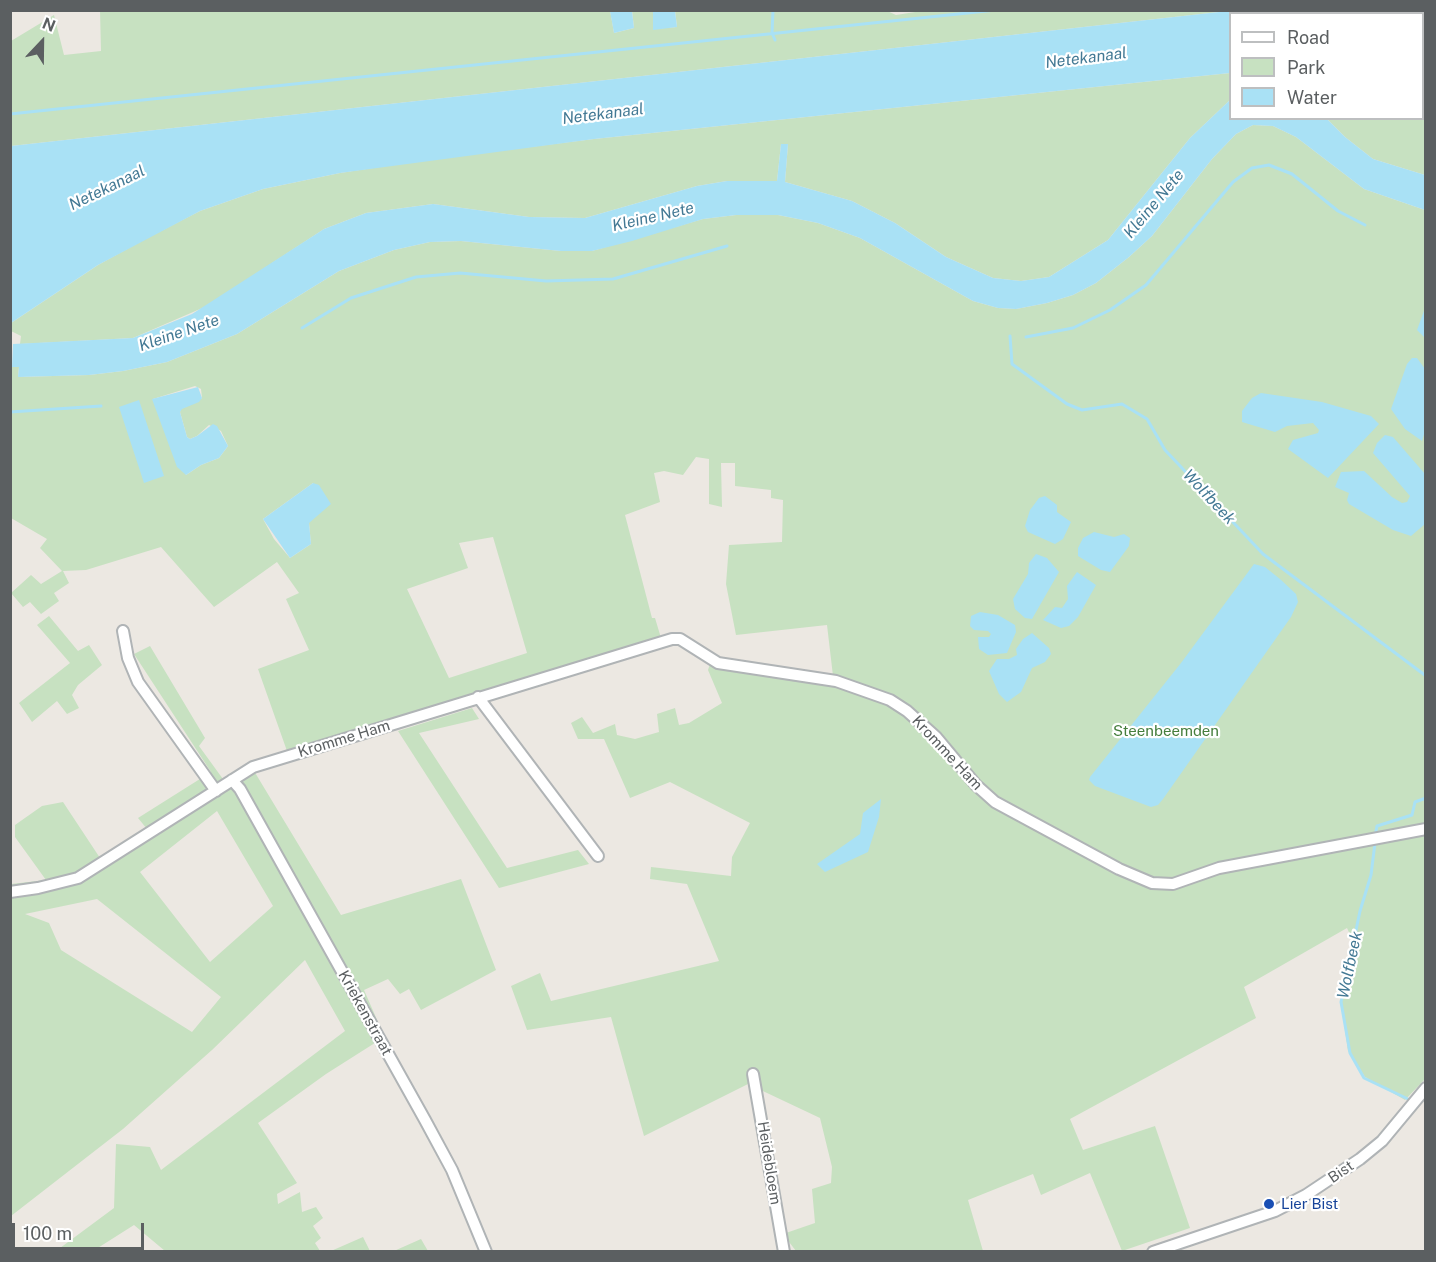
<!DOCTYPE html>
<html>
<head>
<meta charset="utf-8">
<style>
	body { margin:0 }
	#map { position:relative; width:1436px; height:1262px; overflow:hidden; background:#ece8e2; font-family:"Public Sans",sans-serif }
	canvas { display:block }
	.frame { position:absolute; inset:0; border:12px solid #5b5f61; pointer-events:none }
	.legend { position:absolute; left:1229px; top:12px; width:195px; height:108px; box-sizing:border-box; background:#fff; border:2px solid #bdbfc0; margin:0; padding:8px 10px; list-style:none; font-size:18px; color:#5b5f61 }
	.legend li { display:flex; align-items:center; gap:12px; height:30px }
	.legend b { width:30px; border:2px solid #bdbfc0 }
	.north { position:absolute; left:12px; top:12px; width:60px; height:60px; -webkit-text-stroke:4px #fff; paint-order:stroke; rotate:22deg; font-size:16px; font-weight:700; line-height:24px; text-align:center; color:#5b5f61 }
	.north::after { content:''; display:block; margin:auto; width:21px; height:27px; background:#5b5f61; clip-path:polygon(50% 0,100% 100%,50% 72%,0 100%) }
	.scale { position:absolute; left:12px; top:1223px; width:132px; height:27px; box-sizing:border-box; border:3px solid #5b5f61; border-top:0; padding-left:8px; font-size:18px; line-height:21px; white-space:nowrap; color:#5b5f61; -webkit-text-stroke:4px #fff; paint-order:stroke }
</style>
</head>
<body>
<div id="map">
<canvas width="1436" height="1262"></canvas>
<div class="frame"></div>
<ul class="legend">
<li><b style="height:8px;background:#fff"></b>Road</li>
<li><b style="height:16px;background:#c7e1c1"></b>Park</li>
<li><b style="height:16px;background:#a9e1f5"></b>Water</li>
</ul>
<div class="north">N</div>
<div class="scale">100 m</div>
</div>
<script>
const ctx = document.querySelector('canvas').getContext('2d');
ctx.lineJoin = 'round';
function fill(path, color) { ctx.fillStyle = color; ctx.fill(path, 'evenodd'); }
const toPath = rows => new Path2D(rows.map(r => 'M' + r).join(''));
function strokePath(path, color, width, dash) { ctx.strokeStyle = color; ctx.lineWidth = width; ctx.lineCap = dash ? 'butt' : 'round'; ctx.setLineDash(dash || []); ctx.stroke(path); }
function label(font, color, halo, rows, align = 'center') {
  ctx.font = font + ' "Public Sans",sans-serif'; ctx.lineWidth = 4.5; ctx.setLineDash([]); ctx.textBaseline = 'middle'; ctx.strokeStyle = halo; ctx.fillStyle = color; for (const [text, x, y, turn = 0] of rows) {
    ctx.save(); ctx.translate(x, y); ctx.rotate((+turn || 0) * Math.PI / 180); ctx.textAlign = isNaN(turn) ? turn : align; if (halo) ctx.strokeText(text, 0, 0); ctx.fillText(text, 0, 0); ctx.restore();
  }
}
const green = toPath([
	[100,10,610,10,614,33,634,28,632,10,653,11,653,29,677,27,675,10,885,10,896,15,928,10,1228,11,11,146,11,41,54,15,64,55,101,51],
	[1230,73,1230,100,1190,138,1108,240,1049,277,1021,281,993,278,946,257,895,223,852,201,785,182,788,144,781,144,777,181,727,181,697,186,585,218,529,217,433,204,366,213,324,229,207,306,133,338,20,344,21,336,11,331,11,323,98,265,147,238,200,211,263,189,340,173,425,160,594,139],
	[1423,83,1425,83,1425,175,1373,159,1345,137,1327,119,1422,118],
	[1253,125,1273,126,1296,137,1364,189,1425,210,1425,1079,1405,1100,1365,1077,1348,1051,1341,1002,1353,941,1347,928,1244,987,1256,1018,1070,1119,1083,1150,1155,1126,1190,1228,1122,1251,1090,1173,1041,1195,1033,1174,968,1200,983,1251,796,1251,783,1234,815,1223,812,1189,831,1183,832,1167,820,1118,748,1084,644,1136,611,1017,527,1030,511,986,540,973,551,1001,719,961,687,884,650,879,651,867,731,876,732,857,750,823,670,782,630,798,604,739,578,739,571,723,582,717,593,733,615,724,617,735,635,739,659,732,657,714,675,708,679,725,689,723,722,703,708,670,710,664,833,676,827,625,736,635,726,584,729,545,782,542,783,500,771,498,771,490,735,486,735,463,721,463,722,507,709,504,709,459,696,457,683,475,664,471,654,473,660,502,625,515,652,618,655,618,661,638,287,751,258,669,309,650,286,599,299,593,277,562,214,607,161,547,86,570,63,571,69,583,54,593,59,601,41,614,30,602,23,607,11,593,31,575,41,584,62,571,40,548,47,539,11,518,12,367,19,367,18,377,89,375,123,371,167,362,237,334,339,271,394,250,430,242,461,241,561,251,592,251,703,219,736,215,778,215,818,223,860,238,973,301,998,308,1016,309,1047,303,1073,295,1096,283,1129,257,1152,236,1212,159,1236,134],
	[195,386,201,389,202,398,181,409,180,412,187,437,190,439,197,436,209,425,221,431,228,446,219,458,201,465,186,475,153,399],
	[313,483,309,523,311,544,290,558,274,539,263,519],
	[493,537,527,653,449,678,407,589,468,568,459,543],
	[49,616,78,651,89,645,102,665,78,685,72,695,79,708,67,714,57,701,32,722,19,703,70,663,37,625],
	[150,646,205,738,199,746,228,786,254,771,341,915,461,879,496,970,421,1010,409,989,400,994,388,979,364,990,381,1029,378,1041,326,1074,258,1123,297,1183,277,1194,278,1204,300,1192,302,1212,316,1207,323,1218,313,1226,321,1238,315,1243,320,1251,165,1251,134,1225,93,1251,56,1251,114,1208,116,1144,150,1147,161,1170,345,1031,305,960,212,1050,123,1129,11,1216,11,884,46,880,15,837,15,825,42,806,63,802,100,858,147,829,138,818,211,772,134,654],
	[217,811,273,906,210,962,140,872],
	[97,899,221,997,192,1032,61,950,49,923,25,914],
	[472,708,479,719,419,733,507,868,578,850,589,864,499,888,398,731],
	[363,1237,370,1251,331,1251],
	[421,1239,428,1251,394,1251]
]);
const water = toPath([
	[610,11,632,11,634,28,614,33],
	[653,11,675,11,677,27,653,30],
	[1228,11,1425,11,1425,52,1423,52,1422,14,1230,14,1230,73,594,139,340,173,263,189,200,211,98,265,11,323,11,146],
	[1230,100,1230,118,1327,119,1345,137,1373,159,1425,175,1425,210,1364,189,1296,137,1273,126,1253,125,1236,134,1212,159,1152,236,1129,257,1096,283,1073,295,1047,303,1016,309,998,308,973,301,860,238,818,223,778,215,736,215,703,219,632,241,592,251,561,251,461,241,430,242,394,250,339,271,237,334,167,362,123,371,89,375,18,377,19,367,12,367,13,344,133,338,192,314,324,229,366,213,433,204,529,217,585,218,697,186,727,181,777,181,781,144,788,144,785,182,852,201,895,223,946,257,993,278,1021,281,1049,277,1108,240,1190,138],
	[1425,308,1426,338,1425,338,1417,330],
	[1412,358,1417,358,1425,369,1425,431,1422,441,1405,429,1391,409,1407,364],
	[198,387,202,398,199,402,182,409,180,412,187,437,190,439,197,436,213,424,217,426,228,446,219,458,201,465,186,475,177,467,152,399],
	[1261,393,1322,402,1371,416,1379,424,1328,478,1288,449,1293,440,1318,433,1319,430,1313,423,1287,426,1275,432,1242,422,1242,411,1252,398],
	[139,400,164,476,144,483,119,407],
	[1385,435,1393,437,1425,474,1425,524,1411,536,1393,530,1349,504,1347,500,1349,493,1335,487,1341,472,1364,471,1392,497,1402,503,1407,502,1410,496,1373,453,1377,443],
	[313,483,319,485,331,504,309,523,311,544,290,558,263,519],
	[1045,496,1057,505,1057,512,1071,522,1063,539,1055,544,1028,532,1025,526,1030,510,1039,498],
	[1094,532,1114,537,1124,534,1130,538,1129,546,1110,572,1101,570,1078,556,1078,548,1083,538],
	[1036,554,1047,558,1059,572,1032,619,1025,618,1015,609,1013,599,1028,574,1029,563],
	[1254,564,1265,567,1280,579,1296,594,1298,602,1291,617,1163,799,1158,805,1151,807,1095,786,1089,780,1090,777,1181,663],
	[1077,572,1096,585,1078,617,1069,626,1061,628,1043,620,1055,607,1062,608,1068,599,1067,586],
	[980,612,998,615,1015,625,1016,632,1007,653,988,655,979,649,978,637,989,637,991,634,988,631,974,630,970,626,971,616],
	[1032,633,1049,648,1051,654,1045,662,1032,668,1021,692,1007,702,999,694,989,671,997,659,1009,659,1017,655,1016,649,1023,639],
	[881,799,879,817,868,852,825,872,817,864,860,834,863,813]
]);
const stream = toPath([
	[773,10,772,33,775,40],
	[10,114,996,10],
	[302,328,351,298,416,277,460,273,546,281,613,279,727,246],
	[1010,336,1012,364,1067,404,1082,410,1122,404,1147,419,1165,450,1263,554,1426,676],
	[1026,337,1073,328,1110,310,1146,285,1233,182,1252,168,1269,165,1292,174,1338,211,1365,225],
	[10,412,101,406],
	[1375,836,1377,826,1412,815,1415,802,1426,798],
	[1375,843,1371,875,1360,911,1341,1002,1350,1053,1364,1078,1408,1099]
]);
const minor = toPath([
	[123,631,128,658,138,682,216,791],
	[478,697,598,856],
	[232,780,240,789,425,1120,452,1170,486,1252],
	[10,892,38,888,78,878,253,767,672,639,680,639,718,663,836,681,890,700,907,711,936,737,976,785,995,802,1119,869,1152,883,1173,884,1219,868,1426,829],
	[753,1074,784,1252],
	[1153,1252,1275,1211,1306,1195,1360,1159,1382,1141,1426,1088]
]);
const markers = [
	[1269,1204,6,"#1a4fb4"]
];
const parkNames = [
	["Steenbeemden",1166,731]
];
const streetNames = [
	["Kromme Ham",344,739,-17],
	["Kromme Ham",947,753,47],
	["Kriekenstraat",365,1013,61],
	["Heidebloem",769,1163,81],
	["Bist",1341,1172,-34]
];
const transitNames = [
	["Lier Bist",1281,1204]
];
const waterNames = [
	["Netekanaal",1086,58,-7],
	["Netekanaal",603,114,-7],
	["Netekanaal",107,188,-26],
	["Kleine Nete",1154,204,-50],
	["Kleine Nete",653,217,-13],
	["Kleine Nete",179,333,-19],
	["Wolfbeek",1209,497,47],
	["Wolfbeek",1350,965,-78]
];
fill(green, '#c7e1c1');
fill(water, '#a9e1f5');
strokePath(stream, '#a9e1f5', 3);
strokePath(minor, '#b0b4b6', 14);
strokePath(minor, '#fff', 10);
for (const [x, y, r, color] of markers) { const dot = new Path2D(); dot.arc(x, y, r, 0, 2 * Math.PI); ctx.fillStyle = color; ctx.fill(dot); strokePath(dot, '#fff', 2); }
label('15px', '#457e3d', '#fff', parkNames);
label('15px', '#5b5f61', '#fff', streetNames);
label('15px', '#164399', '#fff', transitNames, 'left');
label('italic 16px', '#437994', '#fff', waterNames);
</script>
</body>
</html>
